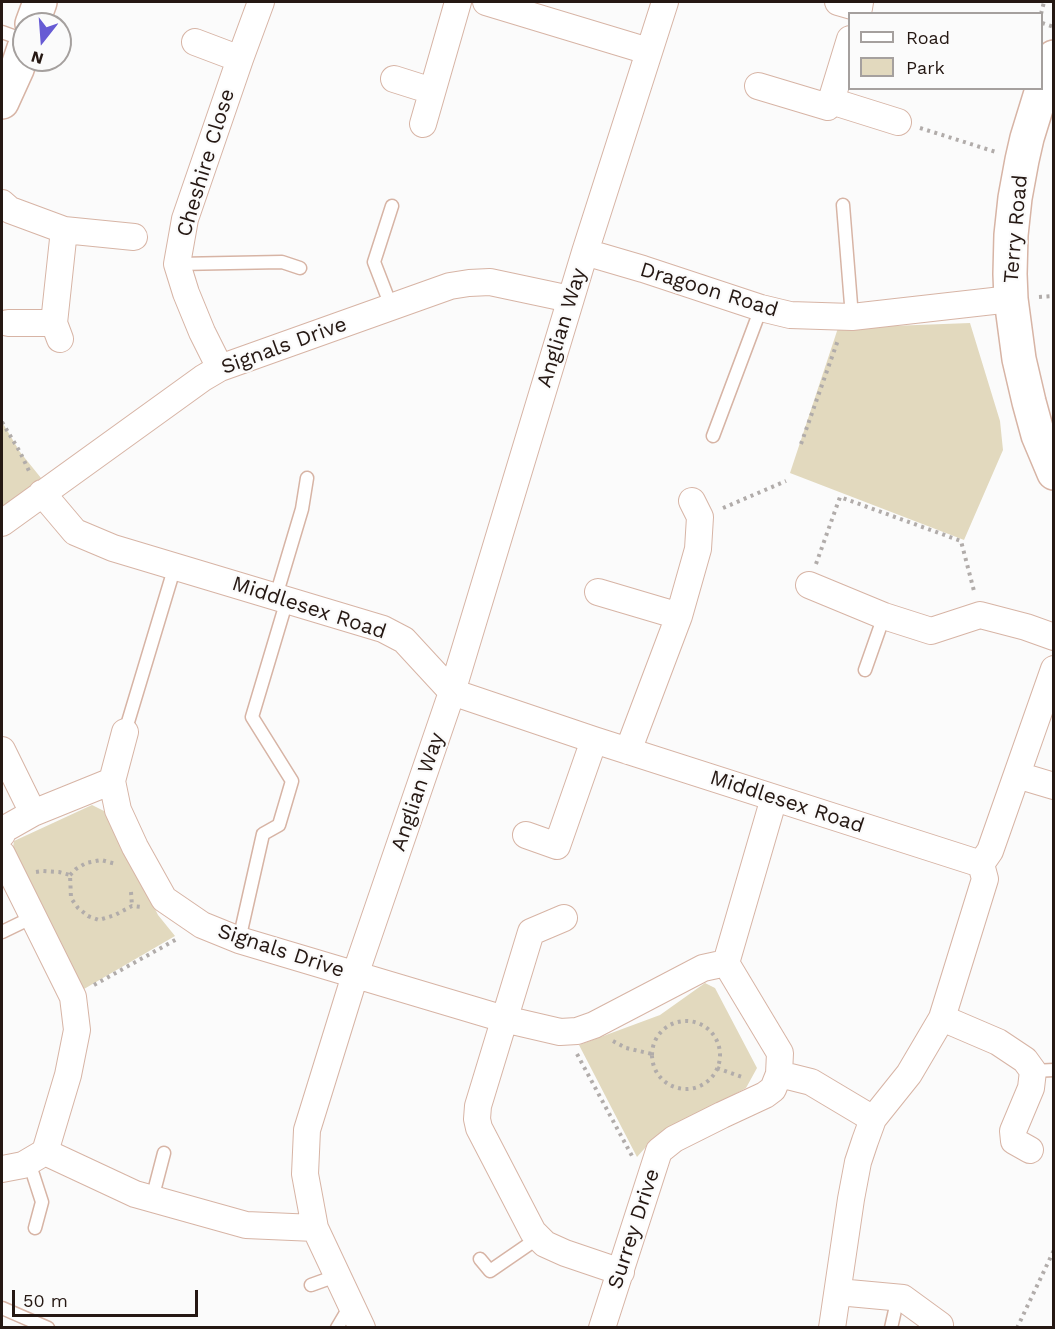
<!DOCTYPE html>
<html>
<head>
<meta charset="utf-8">
<style>
	body { margin:0 }
	#map { position:relative; width:1055px; height:1329px; overflow:hidden; background:#fbfbfb; font-family:"Work Sans",sans-serif }
	canvas { display:block }
	.frame { position:absolute; inset:0; border:3px solid #251813; pointer-events:none }
	.legend { position:absolute; left:848px; top:12px; width:195px; height:78px; box-sizing:border-box; background:#fbfbfb; border:2px solid #a5a09e; margin:0; padding:8px 10px; list-style:none; font-size:18px; color:#251813 }
	.legend li { display:flex; align-items:center; gap:12px; height:30px }
	.legend b { width:30px; border:2px solid #a5a09e }
	.north { position:absolute; left:12px; top:12px; width:60px; height:60px; box-sizing:border-box; background:#fbfbfb; border:2px solid #a5a09e; border-radius:50%; rotate:197deg; font-size:16px; font-weight:700; line-height:24px; text-align:center; color:#251813 }
	.north::after { content:''; display:block; margin:auto; width:21px; height:27px; background:#675bd4; clip-path:polygon(50% 0,100% 100%,50% 72%,0 100%) }
	.scale { position:absolute; left:12px; top:1290px; width:186px; height:27px; box-sizing:border-box; border:3px solid #251813; border-top:0; padding-left:8px; font-size:18px; line-height:21px; white-space:nowrap; color:#251813; -webkit-text-stroke:4px #fbfbfb; paint-order:stroke }
</style>
</head>
<body>
<div id="map">
<canvas width="1055" height="1329"></canvas>
<div class="frame"></div>
<ul class="legend">
<li><b style="height:8px;background:#fff"></b>Road</li>
<li><b style="height:16px;background:#e2d9be"></b>Park</li>
</ul>
<div class="north">N</div>
<div class="scale">50 m</div>
</div>
<script>
const ctx = document.querySelector('canvas').getContext('2d');
ctx.lineJoin = 'round';
function fill(path, color) { ctx.fillStyle = color; ctx.fill(path, 'evenodd'); }
const toPath = rows => new Path2D(rows.map(r => 'M' + r).join(''));
function strokePath(path, color, width, dash) { ctx.strokeStyle = color; ctx.lineWidth = width; ctx.lineCap = dash ? 'butt' : 'round'; ctx.setLineDash(dash || []); ctx.stroke(path); }
function label(font, color, halo, rows, align = 'center') {
  ctx.font = font + ' "Work Sans",sans-serif'; ctx.lineWidth = 4.5; ctx.setLineDash([]); ctx.textBaseline = 'middle'; ctx.strokeStyle = halo; ctx.fillStyle = color; for (const [text, x, y, turn = 0] of rows) {
    ctx.save(); ctx.translate(x, y); ctx.rotate((+turn || 0) * Math.PI / 180); ctx.textAlign = isNaN(turn) ? turn : align; if (halo) ctx.strokeText(text, 0, 0); ctx.fillText(text, 0, 0); ctx.restore();
  }
}
const green = toPath([
	[970,323,1000,421,1003,450,964,540,790,473,838,328],
	[2,422,20,452,41,478,2,510],
	[92,805,108,813,158,915,175,936,84,989,12,854,14,841],
	[705,983,715,988,757,1068,746,1088,653,1139,637,1157,579,1045,660,1015]
]);
const path = toPath([
	[1041,14,1044,2],
	[1042,23,1054,27],
	[920,128,996,152],
	[1039,297,1054,296],
	[2,422,20,452,30,473],
	[801,444,838,340],
	[723,508,786,481],
	[816,564,840,497,961,541,974,591],
	[36,872,43,871,59,872,70,875,71,898,78,908,88,916,99,920,115,915,132,906,141,907],
	[70,875,76,869,86,863,101,860,116,864],
	[131,892,132,906],
	[94,985,177,939],
	'652 1055a34 34 0 1 1 68 0a34 34 0 1 1-68 0Z',
	[613,1041,626,1048,652,1054],
	[577,1054,632,1156],
	[717,1068,745,1078],
	[1017,1328,1054,1250]
]);
const lane = toPath([
	[2,32,24,40],
	[843,205,852,317],
	[177,264,282,262,300,268],
	[391,306,374,262,392,206],
	[713,436,761,308],
	[276,596,302,509,307,478],
	[865,670,884,616],
	[125,732,175,566],
	[2,932,33,917],
	[239,940,263,834,279,825,292,781,252,717,287,600],
	[1033,1071,1054,1070],
	[29,1162,42,1202,35,1228],
	[152,1199,164,1153],
	[480,1259,490,1271,538,1238],
	[311,1285,336,1276],
	[2,1308,48,1328],
	[337,1328,350,1306],
	[891,1328,898,1297]
]);
const street = toPath([
	[486,2,648,51],
	[665,2,585,252,643,269,761,308,790,315,852,317,1011,299],
	[838,2,859,8,860,2],
	[195,42,240,59],
	[394,79,432,91],
	[758,86,828,107,831,101,850,39],
	[831,101,898,122],
	[423,124,458,2],
	[2,203,10,210,64,230,134,237],
	[8,323,54,323],
	[60,339,54,323,64,230],
	[220,368,202,332,186,293,177,264,185,219,240,59,261,2],
	[42,493,75,532,113,548,383,629,404,640,452,692,594,740,981,864],
	[2,523,203,378,220,368,450,286,469,283,490,282,570,299],
	[809,585,884,616,931,631,980,615,1026,627,1054,637],
	[598,592,679,616],
	[125,732,112,781,118,810,135,847,164,899,202,925,239,940,504,1019,560,1032,577,1031,594,1025,703,968,726,963],
	[2,750,33,813],
	[628,751,679,616,698,549,700,517,692,501],
	[1017,775,1054,786],
	[2,834,3,830,33,813,112,781],
	[526,835,557,846,594,740],
	[2,854,73,997,77,1030,68,1075,45,1152,23,1165,2,1169],
	[564,918,531,932,478,1106,477,1119,479,1128,533,1232,545,1244,565,1253,621,1272],
	[942,1018,998,1042,1025,1060,1033,1071,1031,1088,1013,1131,1014,1141,1030,1150],
	[779,1074,811,1082,873,1119],
	[45,1152,135,1194,246,1225,315,1228],
	[838,1292,903,1298,940,1325],
	[362,1328,315,1228,305,1174,307,1130,355,975,452,692,585,252],
	[602,1328,659,1151,674,1139,722,1115,765,1095,773,1089,779,1074,780,1053,726,963,774,798],
	[832,1328,851,1199,858,1162,865,1141,873,1119,909,1074,942,1018,985,879,981,864,990,851,1054,669]
]);
const secondary = toPath([
	[32,24,40,2],
	[1054,57,1043,86,1027,138,1022,160,1015,198,1011,235,1010,274,1011,299,1019,359,1029,402,1038,435,1054,473],
	[2,102,17,69,24,48]
]);
const streetNames = [
	["Cheshire Close",206,163,-73],
	["Terry Road",1016,229,-85],
	["Dragoon Road",709,290,17],
	["Anglian Way",562,328,-73],
	["Signals Drive",284,346,-20],
	["Middlesex Road",309,608,18],
	["Anglian Way",418,792,-71],
	["Middlesex Road",787,802,18],
	["Signals Drive",281,951,18],
	["Surrey Drive",634,1229,-72]
];
fill(green, '#e2d9be');
strokePath(lane, '#d7b4a5', 15);
strokePath(street, '#d7b4a5', 28);
strokePath(secondary, '#d7b4a5', 36);
strokePath(path, '#b1acaa', 4, [3, 4.5]);
strokePath(lane, '#fff', 12);
strokePath(street, '#fff', 26);
strokePath(secondary, '#fff', 33);
label('21px', '#251813', '#fbfbfb', streetNames);
</script>
</body>
</html>
